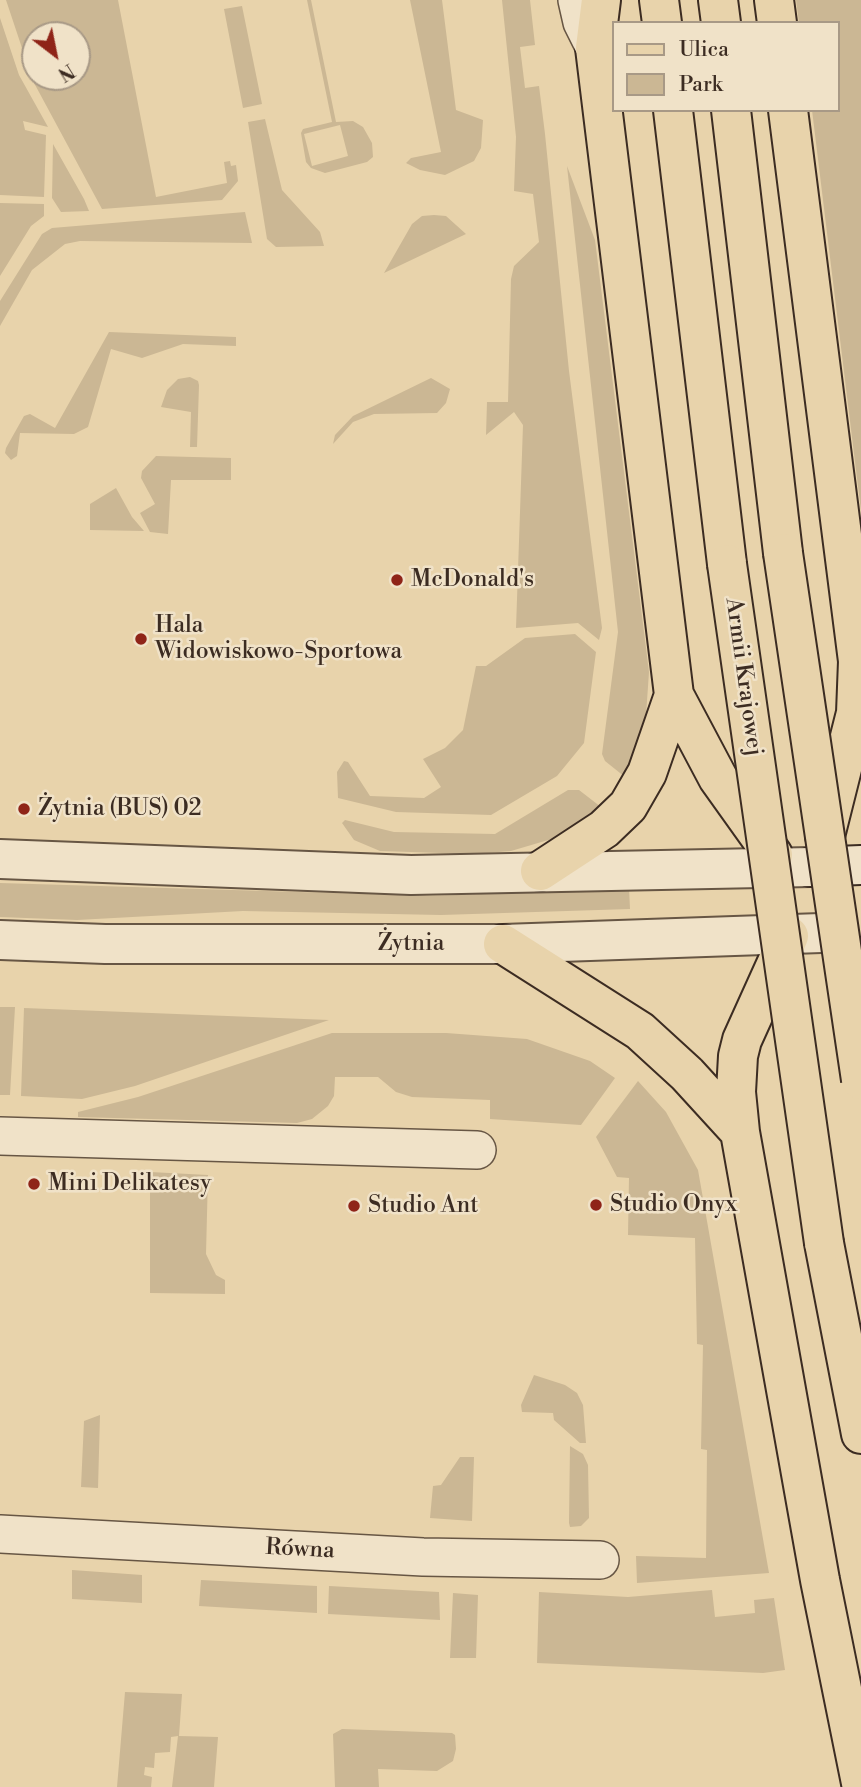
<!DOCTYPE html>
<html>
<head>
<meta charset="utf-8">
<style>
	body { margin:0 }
	#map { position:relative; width:861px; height:1787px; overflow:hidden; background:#e8d3ab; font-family:"Libre Bodoni",serif }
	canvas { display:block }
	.legend { position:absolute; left:612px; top:21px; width:228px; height:91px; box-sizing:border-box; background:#f0e2c8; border:2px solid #a89986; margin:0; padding:9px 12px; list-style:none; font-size:21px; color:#3c2c22 }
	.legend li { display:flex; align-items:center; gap:14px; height:35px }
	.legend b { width:35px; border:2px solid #a89986 }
	.north { position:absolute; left:21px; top:21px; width:70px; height:70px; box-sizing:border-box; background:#f0e2c8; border:2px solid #a89986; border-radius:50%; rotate:148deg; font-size:19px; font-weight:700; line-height:28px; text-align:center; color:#3c2c22 }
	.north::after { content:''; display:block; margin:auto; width:24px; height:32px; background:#8f2418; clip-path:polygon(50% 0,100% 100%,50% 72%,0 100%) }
</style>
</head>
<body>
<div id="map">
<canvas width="861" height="1787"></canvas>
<ul class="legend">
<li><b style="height:9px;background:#e8d3ab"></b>Ulica</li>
<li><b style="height:19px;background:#cbb794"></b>Park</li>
</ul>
<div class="north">N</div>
</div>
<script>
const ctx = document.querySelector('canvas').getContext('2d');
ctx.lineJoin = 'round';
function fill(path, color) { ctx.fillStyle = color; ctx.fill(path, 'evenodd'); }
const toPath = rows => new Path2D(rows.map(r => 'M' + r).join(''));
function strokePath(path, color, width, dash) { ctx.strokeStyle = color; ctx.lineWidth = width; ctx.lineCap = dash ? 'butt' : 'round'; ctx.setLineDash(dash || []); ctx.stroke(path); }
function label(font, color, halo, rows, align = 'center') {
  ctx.font = font + ' "Libre Bodoni",serif'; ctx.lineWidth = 5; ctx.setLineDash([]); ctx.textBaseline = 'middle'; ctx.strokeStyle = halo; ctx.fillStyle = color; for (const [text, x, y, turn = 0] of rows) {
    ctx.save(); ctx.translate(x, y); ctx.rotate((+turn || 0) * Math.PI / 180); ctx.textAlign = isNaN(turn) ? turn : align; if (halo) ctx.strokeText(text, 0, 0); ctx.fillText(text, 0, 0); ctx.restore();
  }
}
const green = toPath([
	[6,0,118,0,156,197,227,183,224,162,230,161,231,166,236,165,238,181,222,200,102,209,33,81],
	[35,35,77,35,77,77,35,77],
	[307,0,311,0,336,122,353,121,363,127,372,143,373,157,367,162,325,173,311,168,306,162,301,133,303,129,332,122],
	[340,125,348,156,312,166,304,134],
	[410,0,442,0,456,110,483,120,481,148,474,161,445,175,420,170,406,163,411,158,441,152],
	[502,0,530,0,535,45,520,47,525,88,539,86,545,134,569,371,602,628,599,640,578,623,516,628,523,425,514,412,486,435,487,402,508,402,511,279,514,266,539,242,533,194,514,191,516,137],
	[796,0,861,0,861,511,812,110,838,110,838,23,799,23],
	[242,6,262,104,243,108,224,9],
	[0,18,19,75,48,127,23,121,25,130,46,135,44,197,0,195],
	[265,119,282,190,320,232,324,246,276,247,267,239,248,122],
	[53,144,84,199,89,211,61,212,52,198],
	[567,166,595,240,649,672,645,730,625,777,605,761,602,754,618,632],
	[0,203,44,204,44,216,31,226,0,276],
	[245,212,252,243,80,241,65,244,32,270,0,326,0,301,42,234,52,228],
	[434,215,446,216,466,234,384,273,412,224,422,216],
	[109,332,236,337,236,346,183,344,142,358,111,349,88,427,74,434,20,433,17,456,11,460,5,453,6,448,24,416,30,414,55,428],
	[190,377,198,381,199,385,197,447,190,447,191,412,161,407,167,390,178,379],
	[431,378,450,389,446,403,437,413,374,414,353,422,333,444,335,435,353,416],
	[156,456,231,458,231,480,171,480,168,534,150,532,140,513,155,504,141,478,142,471],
	[116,488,132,517,144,531,90,530,90,504],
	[575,634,596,652,584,743,557,776,491,815,396,812,338,798,337,772,344,761,348,762,370,796,424,798,441,787,423,759,445,748,463,730,476,666,486,666,525,638],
	[568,790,579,790,601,807,555,838,511,851,473,854,380,851,354,840,342,823,345,820,394,832,495,834],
	[0,883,432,896,629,888,630,909,441,915,243,911,77,920,0,917],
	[0,1007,15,1007,10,1095,0,1095],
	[24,1008,329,1020,135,1086,82,1099,21,1096],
	[332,1033,446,1033,527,1039,590,1061,615,1078,581,1125,490,1119,490,1100,412,1097,396,1092,378,1077,335,1077,334,1096,328,1106,312,1119,297,1123,78,1117,78,1112,138,1097],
	[638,1081,666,1112,698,1170,769,1573,637,1583,636,1556,706,1558,707,1450,701,1449,703,1345,697,1344,695,1238,628,1235,629,1178,617,1177,596,1137],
	[150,1172,208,1175,206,1254,216,1275,225,1280,225,1294,150,1293],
	[534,1375,565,1385,577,1393,583,1405,586,1443,580,1443,554,1420,553,1413,522,1412,521,1405],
	[100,1415,98,1488,81,1487,84,1421],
	[570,1446,583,1454,588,1465,589,1518,581,1526,570,1527,569,1523],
	[460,1457,474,1457,472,1521,430,1518,433,1486,441,1485],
	[72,1570,142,1575,142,1603,72,1599],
	[201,1580,317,1586,317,1613,199,1606],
	[329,1586,439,1592,440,1620,328,1614],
	[712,1590,715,1617,755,1613,754,1600,774,1598,785,1670,763,1673,537,1663,539,1592,628,1597],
	[453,1593,478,1595,476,1658,450,1658],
	[125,1692,182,1694,179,1736,218,1737,214,1787,172,1787,178,1736,171,1737,170,1752,155,1753,154,1768,145,1767,144,1775,152,1777,151,1787,117,1787],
	[342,1729,452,1733,455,1735,456,1749,453,1761,437,1771,378,1769,379,1787,335,1787,333,1734]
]);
const minor = toPath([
	[577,0,582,22,595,48],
	[0,1136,477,1150],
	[0,1534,423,1557,600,1560]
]);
const tertiary = toPath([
	[0,859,411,875,811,867],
	[0,940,105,944,503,944,821,933]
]);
const secondary = toPath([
	[811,867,861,865]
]);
const primary = toPath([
	[601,0,595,48,674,695,718,778,773,855],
	[659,0,662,23],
	[718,0,721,23],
	[774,0,777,23],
	[673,110,727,564],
	[731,110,783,553],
	[788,110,858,661,856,713,825,836],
	[540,871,604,829,628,806,647,773,674,695],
	[789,936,742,1040,738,1056,736,1092,740,1132,820,1580,861,1783],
	[503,944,640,1031,687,1074,740,1132],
	[824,1243,861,1434]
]);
const primaryBridge = toPath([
	[783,553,861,1080],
	[727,564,824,1243]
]);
const markers = [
	[397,580,7,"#8f2418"],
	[141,639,7,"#8f2418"],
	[24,809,7,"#8f2418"],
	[34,1184,7,"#8f2418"],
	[596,1205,7,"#8f2418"],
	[354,1206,7,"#8f2418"]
];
const poiNames = [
	["McDonald's",411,580],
	["Hala",155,626],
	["Widowiskowo-Sportowa",155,652],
	["Żytnia (BUS) 02",38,809],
	["Mini Delikatesy",48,1184],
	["Studio Onyx",610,1205],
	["Studio Ant",368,1206]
];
const streetNames = [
	["Armii Krajowej",743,677,82],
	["Żytnia",411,944],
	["Równa",300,1550,3]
];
fill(green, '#cbb794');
strokePath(minor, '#675644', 40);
strokePath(tertiary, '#675644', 42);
strokePath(secondary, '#3c2c22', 42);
strokePath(primary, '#3c2c22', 42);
strokePath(minor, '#f0e2c8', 37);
strokePath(tertiary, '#f0e2c8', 38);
strokePath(secondary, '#f0e2c8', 38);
strokePath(primary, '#e8d3ab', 38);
strokePath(primaryBridge, '#3c2c22', 42, []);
strokePath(primaryBridge, '#e8d3ab', 38);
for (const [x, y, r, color] of markers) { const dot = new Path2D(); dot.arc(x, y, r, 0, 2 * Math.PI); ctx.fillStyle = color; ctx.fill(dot); strokePath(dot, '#f0e2c8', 2.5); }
label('23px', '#3c2c22', '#f0e2c8', poiNames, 'left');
label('23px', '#3c2c22', '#f0e2c8', streetNames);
</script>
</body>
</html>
